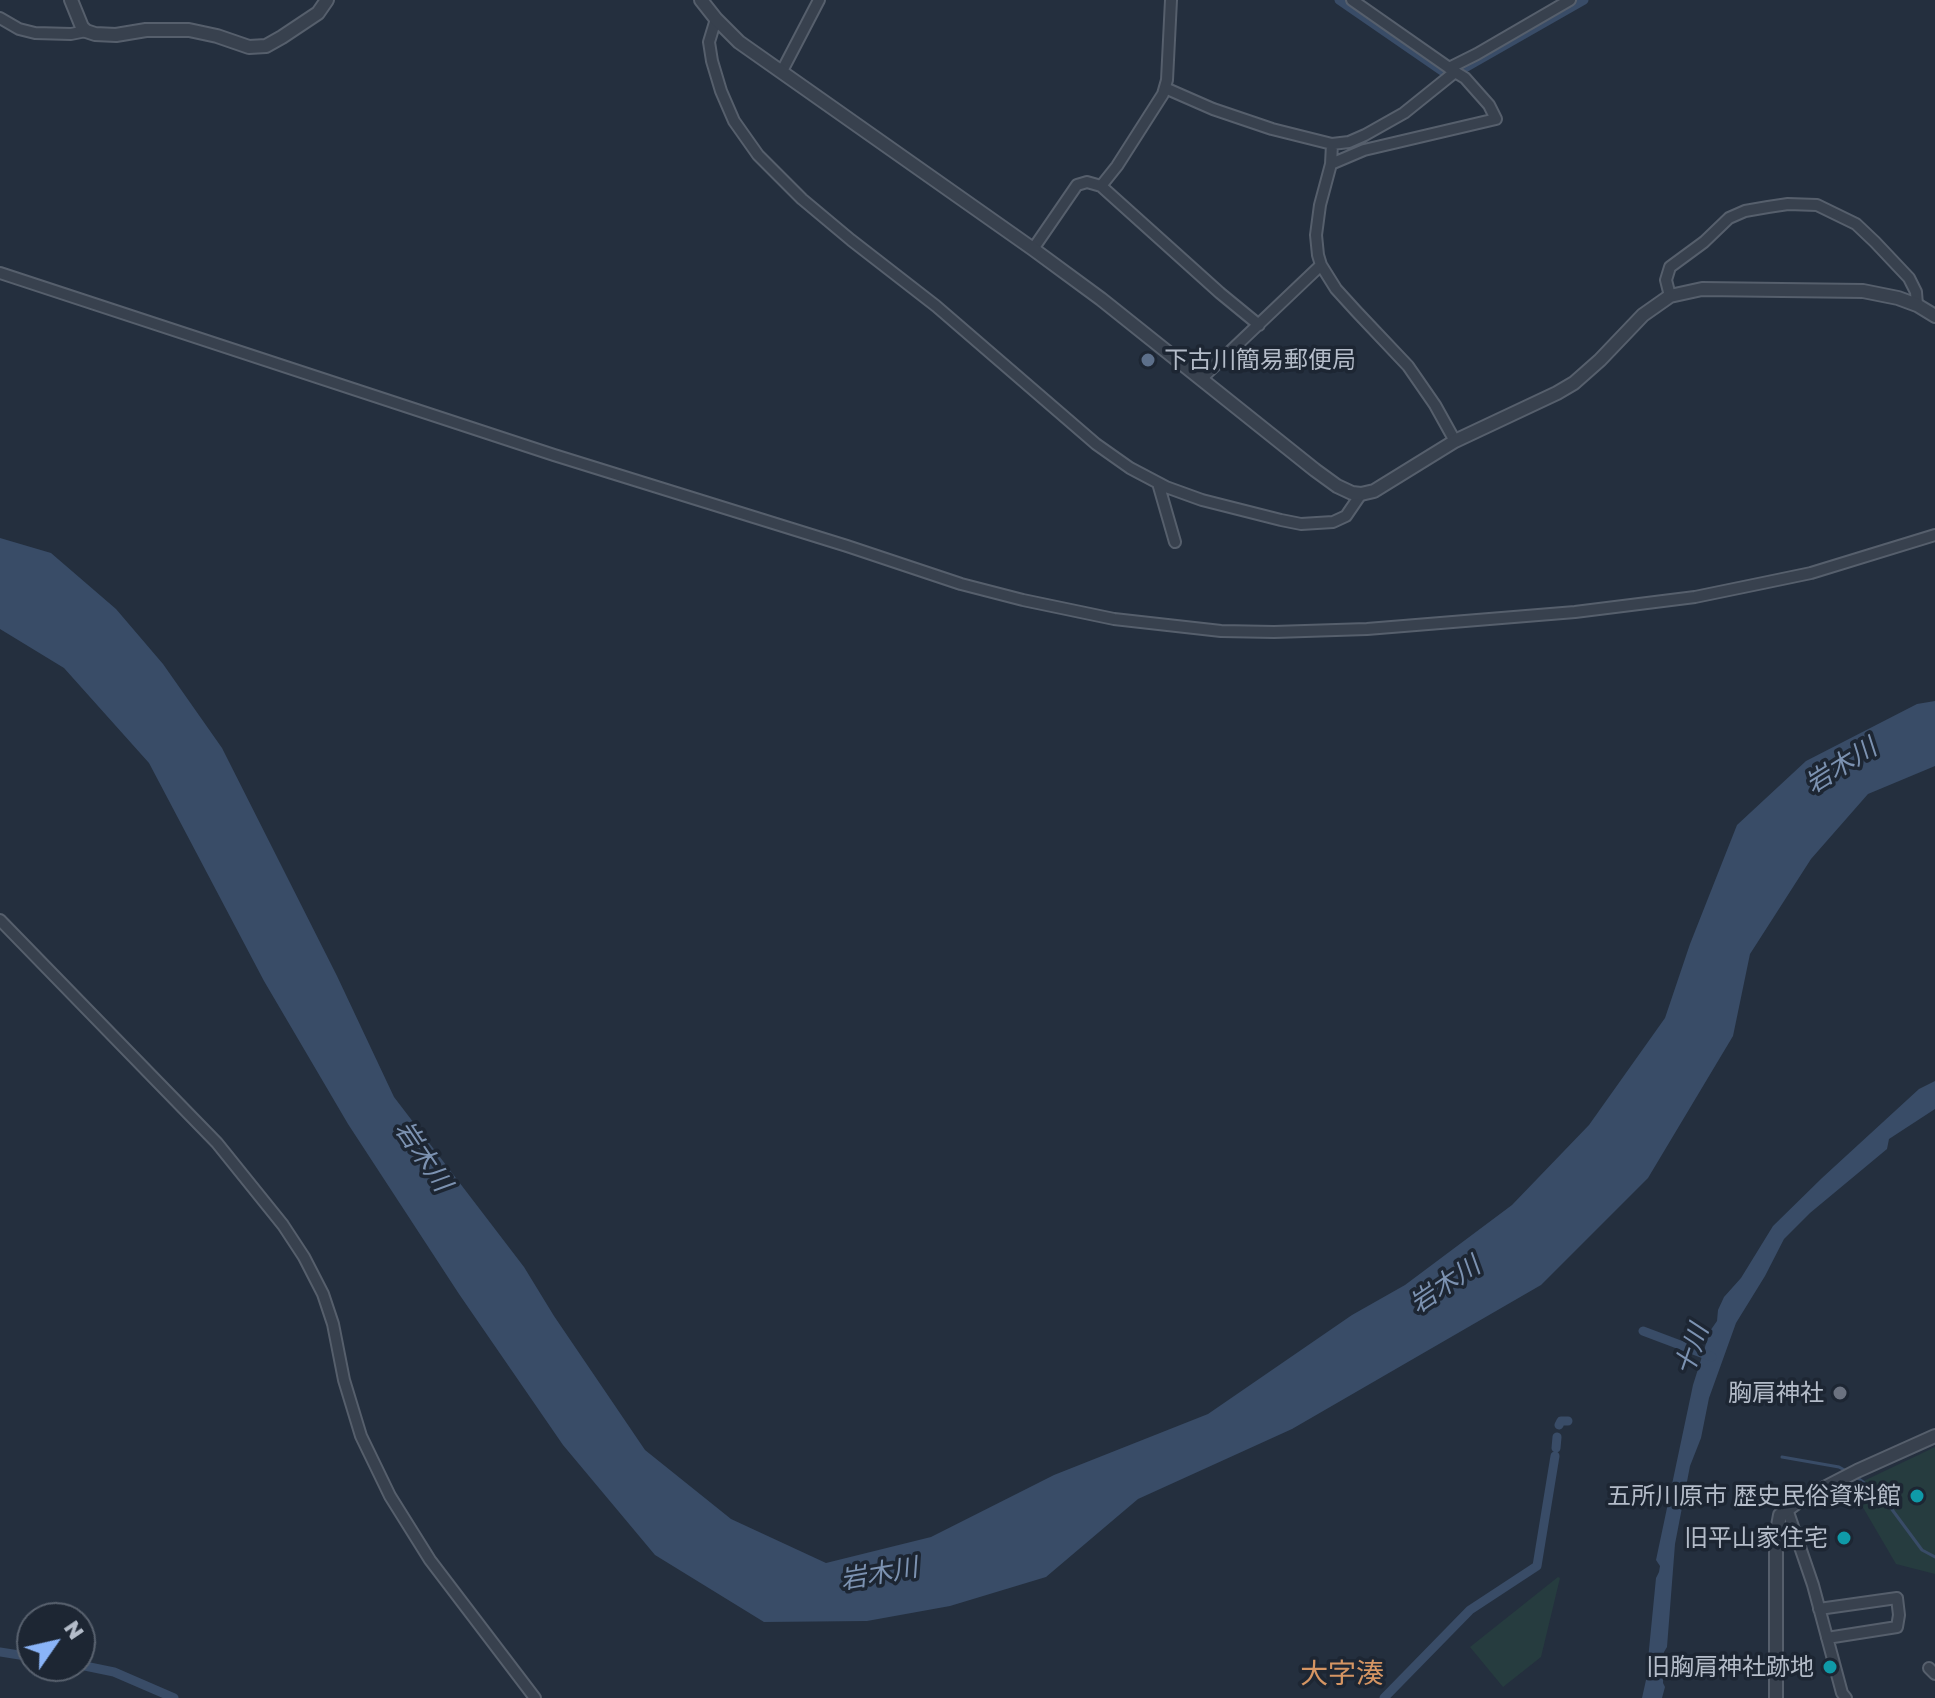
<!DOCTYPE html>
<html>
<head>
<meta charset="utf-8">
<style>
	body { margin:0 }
	#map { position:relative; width:1935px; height:1698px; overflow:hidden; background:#242f3e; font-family:"Golos Text",sans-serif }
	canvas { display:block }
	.north { position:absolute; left:16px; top:1602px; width:80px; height:80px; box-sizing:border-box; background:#1d2633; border:2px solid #59626f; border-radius:50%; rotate:56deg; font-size:22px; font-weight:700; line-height:32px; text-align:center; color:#b4bcc9 }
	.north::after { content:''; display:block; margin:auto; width:28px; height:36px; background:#8ab4f8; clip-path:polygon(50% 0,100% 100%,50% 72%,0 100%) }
</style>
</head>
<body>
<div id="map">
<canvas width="1935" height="1698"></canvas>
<div class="north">N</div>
</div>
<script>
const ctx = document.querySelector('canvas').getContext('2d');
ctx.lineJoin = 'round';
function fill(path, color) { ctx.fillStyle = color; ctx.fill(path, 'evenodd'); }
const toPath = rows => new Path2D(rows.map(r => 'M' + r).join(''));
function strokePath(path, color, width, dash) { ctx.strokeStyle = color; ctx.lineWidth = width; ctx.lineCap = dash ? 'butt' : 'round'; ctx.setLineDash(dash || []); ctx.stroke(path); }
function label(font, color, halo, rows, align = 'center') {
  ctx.font = font + ' "Golos Text","Noto Sans JP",sans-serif'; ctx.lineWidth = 7; ctx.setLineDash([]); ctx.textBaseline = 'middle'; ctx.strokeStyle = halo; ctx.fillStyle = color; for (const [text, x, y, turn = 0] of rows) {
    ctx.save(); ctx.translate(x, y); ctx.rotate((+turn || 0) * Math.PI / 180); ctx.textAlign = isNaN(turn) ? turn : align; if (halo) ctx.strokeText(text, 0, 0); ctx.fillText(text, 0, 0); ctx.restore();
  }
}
const green = toPath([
	[1935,1447,1935,1574,1896,1564,1851,1487],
	[1558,1577,1560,1578,1541,1657,1503,1687,1470,1647]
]);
const water = toPath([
	[0,538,51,553,116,609,163,664,222,748,337,976,394,1097,524,1267,554,1316,645,1450,731,1519,826,1563,931,1537,1054,1475,1208,1414,1352,1315,1405,1285,1512,1205,1589,1125,1665,1018,1690,944,1737,825,1806,761,1917,704,1935,701,1935,766,1868,794,1811,859,1750,954,1733,1036,1648,1178,1541,1285,1292,1429,1138,1499,1046,1577,950,1606,867,1621,764,1622,655,1555,563,1445,459,1294,348,1124,264,981,149,763,64,668,0,629],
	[1935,1081,1935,1109,1889,1139,1887,1149,1810,1213,1784,1239,1765,1276,1736,1323,1709,1398,1701,1438,1690,1466,1675,1544,1667,1647,1664,1652,1663,1683,1665,1687,1662,1698,1642,1698,1646,1680,1656,1578,1659,1572,1660,1566,1656,1560,1693,1385,1710,1331,1717,1321,1718,1310,1724,1297,1741,1278,1773,1226,1822,1178,1919,1089]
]);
const stream = toPath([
	[1782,1457,1839,1467,1848,1472],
	[1855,1476,1882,1496,1922,1550,1935,1557]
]);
const canal = toPath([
	[1339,0,1442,71],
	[1463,69,1584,0],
	[1643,1331,1712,1357],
	[1559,1425,1561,1421,1568,1421],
	[1556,1448,1557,1437],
	[0,1652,32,1657],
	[80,1665,114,1672,174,1698],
	[1384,1698,1470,1610,1537,1566,1555,1456]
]);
const minor = toPath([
	[0,18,19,29,35,33,71,34,86,31],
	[716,19,709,42,712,61,721,91,734,121,758,155,802,199,851,240,936,306,1096,444,1130,468,1166,487,1202,500,1281,520,1301,524,1333,522,1346,516,1361,494],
	[1449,68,1477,54,1570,0],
	[782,71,819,0],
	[1165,88,1213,109,1272,129,1332,144,1349,142,1365,135,1404,113,1455,72],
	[1332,144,1331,164,1320,205,1316,235,1318,255,1321,265,1336,289,1356,311,1408,366,1435,405,1455,441],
	[1331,164,1364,150,1496,119,1489,105,1465,78,1455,72,1352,0],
	[1101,186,1220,293,1259,325],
	[1033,249,1077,185,1087,182,1101,186,1117,166,1163,94,1167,80,1171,0],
	[0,273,554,455,847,546,961,584,1023,600,1114,619,1221,631,1274,632,1367,629,1575,612,1695,597,1763,583,1811,573,1935,535],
	[1670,296,1666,280,1670,267,1704,242,1729,218,1745,211,1768,207,1788,204,1817,205,1856,224,1875,242,1909,278,1916,292,1917,305],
	[1201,379,1321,265],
	[1158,483,1175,542],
	[0,920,217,1143,283,1225,304,1257,323,1294,333,1324,344,1380,361,1436,390,1496,430,1560,535,1698],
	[1787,1509,1813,1585,1842,1693,1846,1698],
	[1819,1609,1897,1598,1899,1615,1897,1627,1827,1638],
	[1929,1668,1935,1674]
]);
const tertiary = toPath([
	[71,0,82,27,86,31,95,34,116,35,146,30,189,30,217,36,249,47,266,46,282,37,318,13,327,0],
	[701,0,716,19,739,42,1033,249,1101,299,1315,470,1337,486,1352,493,1361,494,1374,491,1455,441,1557,393,1574,383,1600,360,1643,315,1670,296,1702,289,1863,291,1898,298,1917,305,1935,316],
	[1776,1698,1776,1536,1780,1515,1799,1501,1857,1471,1935,1436]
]);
const markers = [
	[1148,360,8,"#5c6f8a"],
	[1840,1393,8,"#6b7280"],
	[1917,1496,8,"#0f9aa8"],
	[1844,1538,8,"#0f9aa8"],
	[1830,1667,8,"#0f9aa8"]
];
const poiNames = [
	["下古川簡易郵便局",1164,360,"left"],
	["胸肩神社",1824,1393],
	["五所川原市 歴史民俗資料館",1901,1496],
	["旧平山家住宅",1828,1538],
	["旧胸肩神社跡地",1814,1667]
];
const waterNames = [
	["岩木川",1841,766,-32],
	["岩木川",423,1156,56],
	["岩木川",1445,1285,-34],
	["十川",1692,1350,-71],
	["岩木川",879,1574,-10]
];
const quarterNames = [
	["大字湊",1342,1674]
];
fill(green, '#263c3f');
fill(water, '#394c67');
strokePath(stream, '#394c67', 3);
strokePath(canal, '#394c67', 9);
strokePath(minor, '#565f6c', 14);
strokePath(tertiary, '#565f6c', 16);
strokePath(minor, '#38414e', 10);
strokePath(tertiary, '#38414e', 12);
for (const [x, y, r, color] of markers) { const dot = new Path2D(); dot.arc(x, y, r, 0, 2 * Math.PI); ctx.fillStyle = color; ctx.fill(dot); strokePath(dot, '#1d2633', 3); }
label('24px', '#b4bcc9', '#1d2633', poiNames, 'right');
label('italic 26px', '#7c92b1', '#1d2633', waterNames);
label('28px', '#d59563', '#1d2633', quarterNames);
</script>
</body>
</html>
